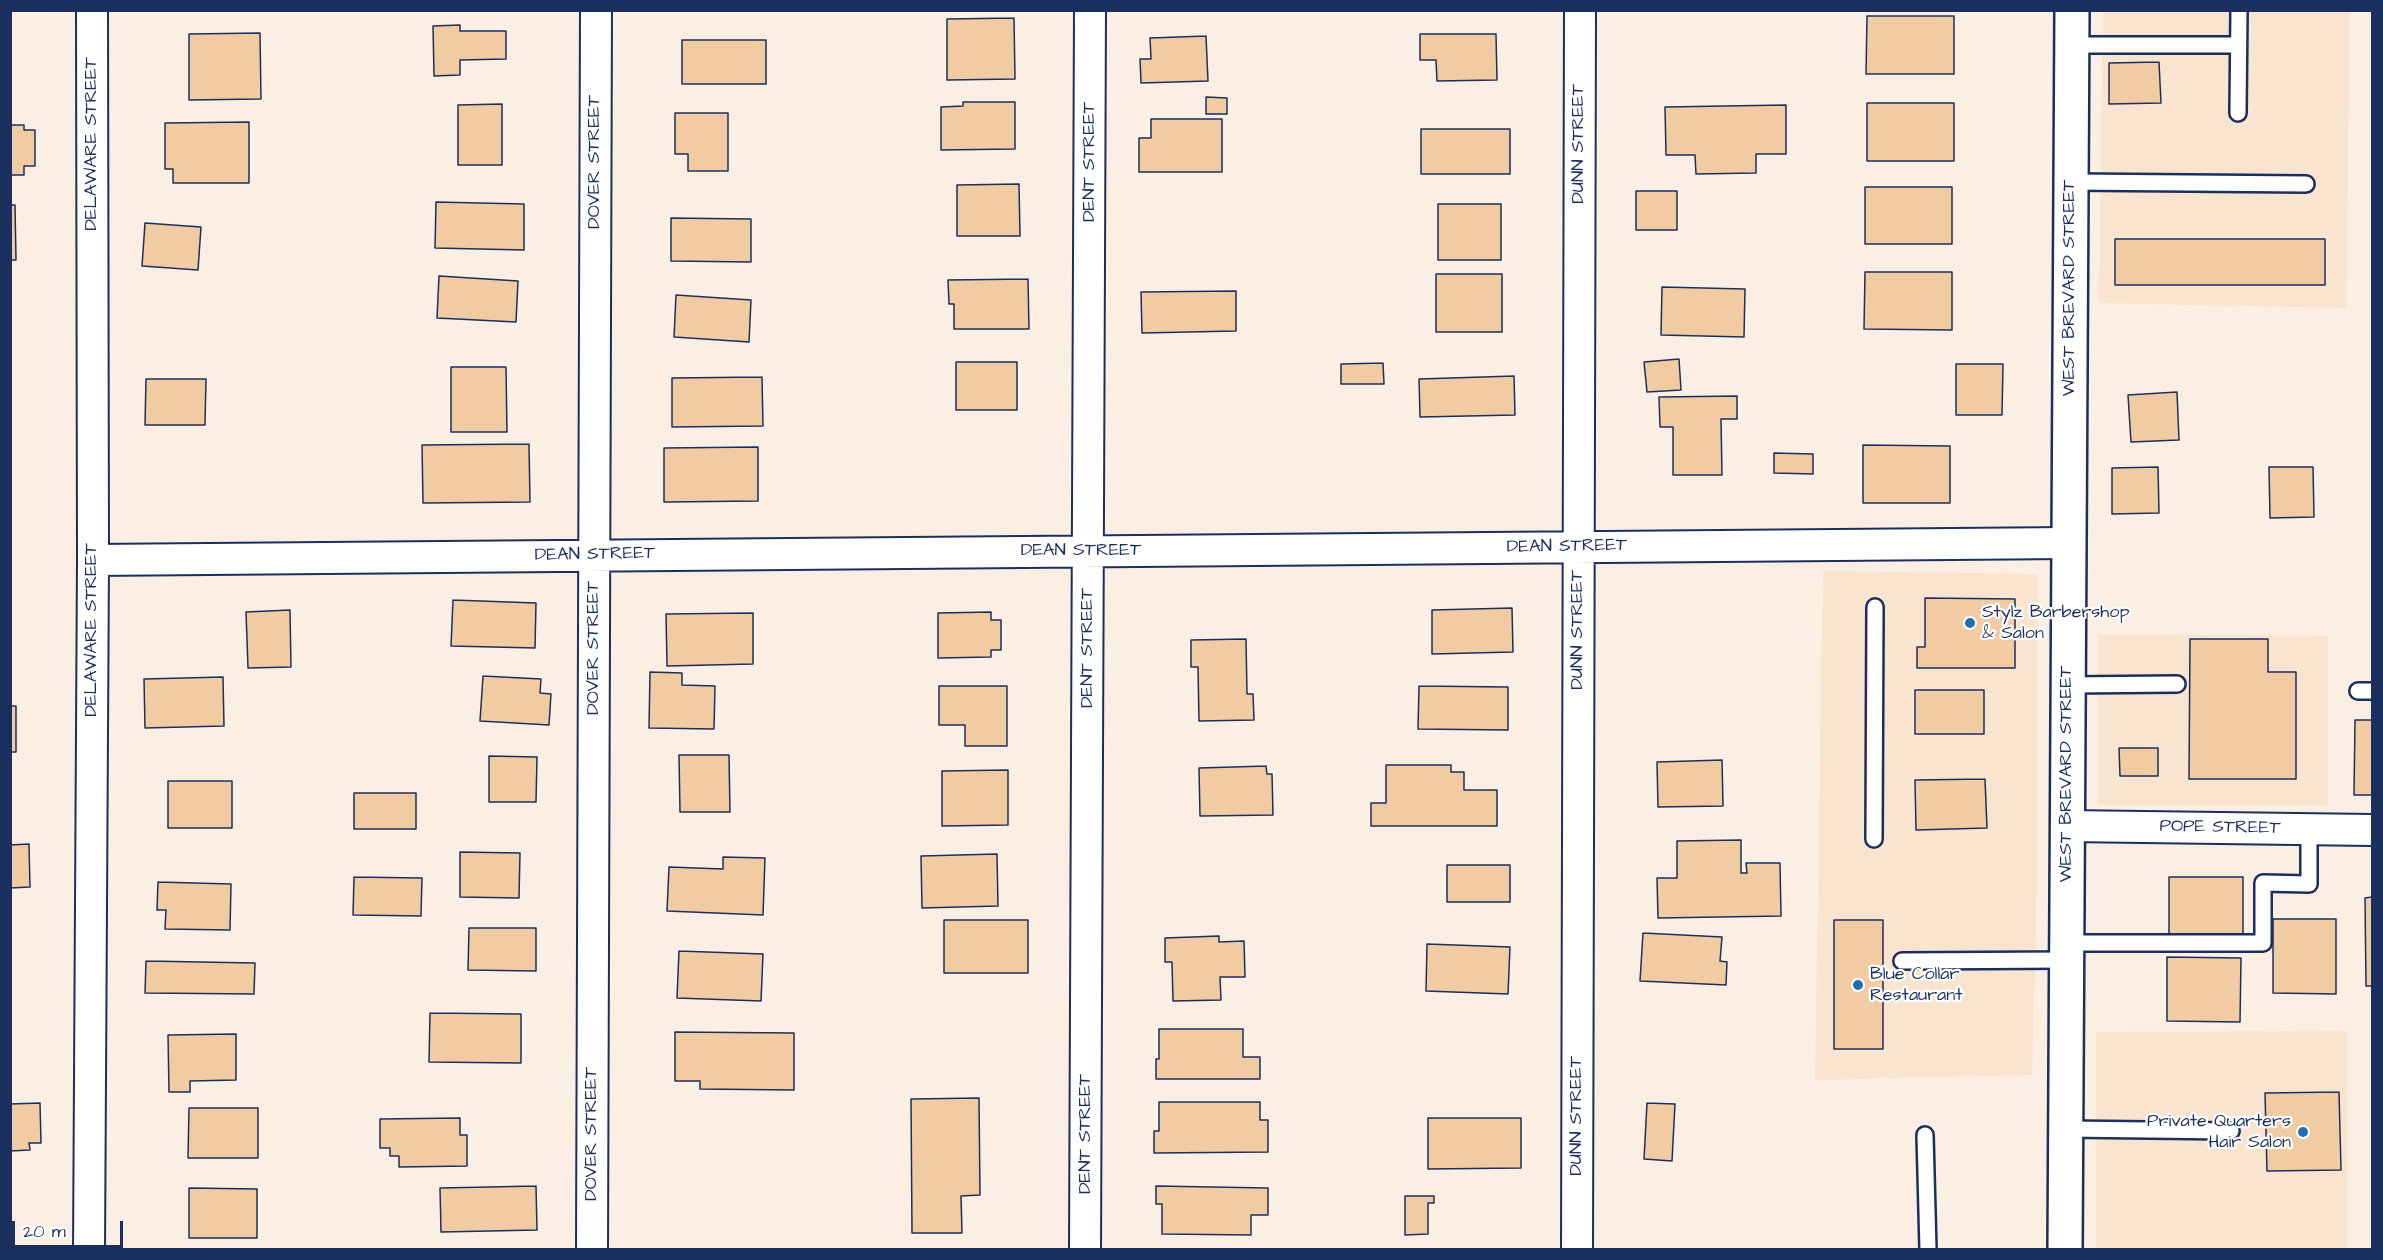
<!DOCTYPE html>
<html>
<head>
<meta charset="utf-8">
<style>
	body { margin:0 }
	#map { position:relative; width:2383px; height:1260px; overflow:hidden; background:#fbefe3; font-family:"Architects Daughter",sans-serif }
	canvas { display:block }
	.frame { position:absolute; inset:0; border:12px solid #1b2f5e; pointer-events:none }
	.scale { position:absolute; left:12px; top:1221px; width:111px; height:27px; box-sizing:border-box; border:3px solid #1b2f5e; border-top:0; padding-left:8px; font-size:18px; line-height:21px; white-space:nowrap; color:#1b2f5e; -webkit-text-stroke:4px #fff; paint-order:stroke }
</style>
</head>
<body>
<div id="map">
<canvas width="2383" height="1260"></canvas>
<div class="frame"></div>
<div class="scale">20 m</div>
</div>
<script>
const ctx = document.querySelector('canvas').getContext('2d');
ctx.lineJoin = 'round';
function fill(path, color) { ctx.fillStyle = color; ctx.fill(path, 'evenodd'); }
const toPath = rows => new Path2D(rows.map(r => 'M' + r).join(''));
function strokePath(path, color, width, dash) { ctx.strokeStyle = color; ctx.lineWidth = width; ctx.lineCap = dash ? 'butt' : 'round'; ctx.setLineDash(dash || []); ctx.stroke(path); }
function label(font, color, halo, rows, align = 'center') {
  ctx.font = font + ' "Architects Daughter",sans-serif'; ctx.lineWidth = 4.5; ctx.setLineDash([]); ctx.textBaseline = 'middle'; ctx.strokeStyle = halo; ctx.fillStyle = color; for (const [text, x, y, turn = 0] of rows) {
    ctx.save(); ctx.translate(x, y); ctx.rotate((+turn || 0) * Math.PI / 180); ctx.textAlign = isNaN(turn) ? turn : align; if (halo) ctx.strokeText(text, 0, 0); ctx.fillText(text, 0, 0); ctx.restore();
  }
}
const built = toPath([
	[2103,11,2350,11,2346,308,2099,303],
	[1823,571,2038,574,2037,877,2032,1075,1815,1080],
	[2098,634,2328,636,2328,806,2098,805],
	[2347,1031,2347,1249,2096,1249,2096,1032]
]);
const building = toPath([
	[1867,16,1954,16,1954,74,1866,74,1867,16],
	[1014,18,1015,79,947,80,947,19,1014,18],
	[460,25,460,31,506,31,506,59,460,60,460,75,434,76,433,26,460,25],
	[260,33,261,99,189,100,189,34,260,33],
	[1420,34,1496,34,1497,80,1437,81,1436,60,1420,60,1420,34],
	[1206,36,1208,81,1141,83,1140,59,1151,59,1150,38,1206,36],
	[682,40,766,40,766,84,682,84,682,40],
	[2159,62,2161,103,2109,104,2109,63,2159,62],
	[1206,97,1227,98,1227,114,1206,114,1206,97],
	[963,102,1015,102,1015,149,941,150,941,107,963,106,963,102],
	[1867,103,1954,103,1954,161,1867,161,1867,103],
	[502,104,502,165,458,165,458,105,502,104],
	[1786,105,1786,154,1756,154,1756,173,1696,174,1695,155,1666,155,1665,107,1786,105],
	[675,113,728,113,728,171,688,171,688,154,675,154,675,113],
	[1151,119,1222,119,1222,172,1139,172,1139,138,1151,138,1151,119],
	[249,122,249,183,173,183,173,169,165,169,165,123,249,122],
	[10,125,24,125,24,130,35,130,35,166,24,166,24,175,10,175,10,125],
	[1421,129,1510,129,1510,174,1421,174,1421,129],
	[1019,184,1020,236,957,236,957,185,1019,184],
	[1865,187,1952,187,1952,244,1865,244,1865,187],
	[1636,191,1677,191,1677,230,1636,230,1636,191],
	[436,202,524,204,524,250,435,248,436,202],
	[1438,204,1501,204,1501,260,1438,260,1438,204],
	[10,205,15,205,16,260,10,260,10,205],
	[671,218,751,219,751,262,671,261,671,218],
	[145,223,201,227,198,270,142,266,145,223],
	[2115,239,2325,239,2325,285,2115,285,2115,239],
	[1865,272,1952,272,1952,330,1864,329,1865,272],
	[1436,274,1502,274,1502,332,1436,332,1436,274],
	[439,276,518,281,516,322,437,318,439,276],
	[1028,279,1029,329,954,329,954,304,949,304,948,280,1028,279],
	[1662,287,1745,289,1744,337,1661,335,1662,287],
	[1236,291,1236,331,1142,333,1141,292,1236,291],
	[676,295,751,300,749,342,674,337,676,295],
	[1679,359,1681,390,1647,392,1644,362,1679,359],
	[956,362,1017,362,1017,410,956,410,956,362],
	[1383,363,1384,384,1341,384,1341,364,1383,363],
	[1956,364,2003,364,2002,415,1956,415,1956,364],
	[451,367,506,367,507,432,451,432,451,367],
	[1514,376,1515,415,1420,417,1419,379,1514,376],
	[762,377,763,426,672,427,672,378,762,377],
	[146,379,206,379,205,425,145,425,146,379],
	[2177,392,2179,440,2131,442,2128,395,2177,392],
	[1737,396,1737,419,1721,419,1722,475,1673,475,1673,427,1660,427,1659,397,1737,396],
	[529,444,530,502,423,503,422,445,529,444],
	[1863,445,1950,446,1950,503,1863,503,1863,445],
	[758,447,758,501,664,502,664,448,758,447],
	[1774,453,1813,454,1813,474,1774,473,1774,453],
	[2158,467,2159,513,2112,514,2112,468,2158,467],
	[2269,467,2313,467,2314,517,2270,518,2269,467],
	[1925,598,2015,599,2015,668,1917,668,1917,647,1925,647,1925,598],
	[453,600,536,603,535,648,451,646,453,600],
	[1512,608,1513,652,1432,654,1432,610,1512,608],
	[290,610,291,667,248,668,246,612,290,610],
	[991,612,991,620,1001,620,1001,650,991,650,991,657,938,658,938,613,991,612],
	[753,613,753,664,667,666,666,614,753,613],
	[1246,639,1247,694,1253,694,1254,720,1199,721,1198,667,1191,667,1191,640,1246,639],
	[2190,639,2268,639,2268,672,2296,672,2296,779,2189,779,2190,639],
	[650,672,682,673,682,685,715,686,714,729,649,728,650,672],
	[483,676,541,679,540,693,551,694,549,725,480,721,483,676],
	[223,677,224,726,145,728,144,679,223,677],
	[939,686,1007,686,1007,746,965,746,965,725,939,725,939,686],
	[1419,686,1508,687,1508,730,1418,729,1419,686],
	[1915,690,1984,690,1984,734,1915,734,1915,690],
	[10,706,16,706,16,752,10,752,10,706],
	[2355,720,2372,720,2372,795,2354,795,2355,720],
	[2119,748,2158,748,2158,776,2120,776,2119,748],
	[679,755,729,755,730,812,680,812,679,755],
	[489,756,537,757,536,802,489,802,489,756],
	[1722,760,1723,806,1658,807,1657,762,1722,760],
	[1386,765,1451,765,1451,772,1464,772,1464,790,1497,790,1497,826,1371,826,1371,803,1386,803,1386,765],
	[1266,766,1267,774,1272,774,1273,815,1200,816,1199,768,1266,766],
	[1008,770,1008,825,942,826,942,771,1008,770],
	[1985,779,1987,828,1916,830,1915,780,1985,779],
	[168,781,232,781,232,828,168,828,168,781],
	[354,793,416,793,416,829,354,829,354,793],
	[1741,840,1741,873,1747,873,1746,863,1780,863,1781,916,1658,918,1657,878,1677,878,1677,841,1741,840],
	[29,844,30,887,10,888,10,845,29,844],
	[460,852,520,853,519,898,460,897,460,852],
	[997,854,998,906,922,908,921,856,997,854],
	[723,857,765,858,763,915,667,911,669,867,723,869,723,857],
	[1447,865,1510,865,1510,902,1447,902,1447,865],
	[354,877,422,878,421,916,353,915,354,877],
	[2169,877,2243,877,2243,941,2169,941,2169,877],
	[158,882,231,884,230,930,165,929,166,910,157,910,158,882],
	[2372,897,2372,986,2366,986,2365,898,2372,897],
	[2273,919,2336,919,2336,994,2273,993,2273,919],
	[944,920,1028,920,1028,973,944,973,944,920],
	[1834,920,1883,920,1883,1049,1834,1049,1834,920],
	[469,928,536,928,536,971,468,970,469,928],
	[1643,933,1722,937,1720,961,1727,962,1726,985,1640,981,1643,933],
	[1219,936,1219,942,1244,941,1245,977,1220,977,1221,1000,1173,1001,1172,962,1165,962,1165,938,1219,936],
	[1427,944,1510,947,1508,994,1426,991,1427,944],
	[679,951,763,954,761,1001,677,998,679,951],
	[2167,957,2241,958,2240,1022,2167,1021,2167,957],
	[146,961,255,963,254,994,145,993,146,961],
	[430,1013,521,1014,521,1063,429,1062,430,1013],
	[1159,1029,1243,1029,1243,1057,1260,1057,1260,1079,1156,1079,1156,1059,1159,1059,1159,1029],
	[675,1032,794,1033,794,1090,700,1089,700,1081,675,1081,675,1032],
	[236,1034,236,1080,190,1081,190,1092,169,1092,168,1035,236,1034],
	[2339,1092,2341,1170,2267,1171,2265,1093,2339,1092],
	[979,1098,980,1195,961,1196,962,1233,912,1233,911,1099,979,1098],
	[1159,1102,1260,1102,1260,1120,1268,1120,1268,1152,1154,1153,1154,1131,1159,1131,1159,1102],
	[40,1103,41,1143,29,1143,30,1150,10,1151,10,1104,40,1103],
	[1647,1103,1675,1104,1672,1161,1644,1159,1647,1103],
	[189,1108,258,1108,258,1158,188,1158,189,1108],
	[460,1118,460,1135,467,1135,467,1166,399,1167,399,1156,390,1156,390,1148,380,1148,380,1119,460,1118],
	[1428,1118,1521,1118,1521,1168,1428,1169,1428,1118],
	[536,1186,537,1230,441,1232,440,1188,536,1186],
	[1156,1186,1268,1188,1268,1215,1251,1215,1251,1235,1162,1234,1162,1204,1156,1204,1156,1186],
	[189,1188,257,1189,257,1238,189,1238,189,1188],
	[1405,1196,1434,1196,1434,1203,1428,1203,1428,1234,1405,1235,1405,1196]
]);
const lane = toPath([
	[2072,45,2238,45],
	[2238,113,2239,10],
	[2071,182,2306,184],
	[2068,685,2177,684],
	[2358,691,2372,691],
	[1874,839,1875,607],
	[2066,943,2263,943,2263,883,2309,884,2309,829],
	[1902,961,2066,960],
	[2066,1129,2231,1131],
	[1925,1135,1928,1250]
]);
const street = toPath([
	[93,560,2068,543],
	[2067,826,2372,830],
	[89,1250,93,560,92,10],
	[592,1250,596,10],
	[1085,1250,1090,10],
	[1577,1250,1580,10]
]);
const secondary = toPath([
	[2065,1250,2072,10]
]);
const markers = [
	[1970,623,6,"#1f6fb2"],
	[1858,985,6,"#1f6fb2"],
	[2303,1132,6,"#1f6fb2"]
];
const streetNames = [
	["DELAWARE STREET",92,144,-90],
	["DUNN STREET",1579,144,-90],
	["DOVER STREET",595,162,-90],
	["DENT STREET",1090,162,-90],
	["WEST BREVARD STREET",2070,288,-90],
	["DEAN STREET",1567,547,-1],
	["DEAN STREET",1081,551],
	["DEAN STREET",595,555,-1],
	["DELAWARE STREET",92,630,-90],
	["DUNN STREET",1578,630,-90],
	["DOVER STREET",594,648,-90],
	["DENT STREET",1088,648,-90],
	["WEST BREVARD STREET",2067,774,-90],
	["POPE STREET",2220,828,1],
	["DUNN STREET",1577,1116,-90],
	["DOVER STREET",592,1134,-90],
	["DENT STREET",1086,1134,-90]
];
const poiNames = [
	["Stylz Barbershop",1982,613],
	["& Salon",1982,634],
	["Blue Collar",1870,975],
	["Restaurant",1870,996],
	["Private Quarters",2291,1122,"right"],
	["Hair Salon",2291,1143,"right"]
];
fill(built, '#f8e4cf');
fill(building, '#f1cba1');
strokePath(building, '#1b2f5e', 1.5);
strokePath(lane, '#1b2f5e', 20);
strokePath(street, '#1b2f5e', 34);
strokePath(secondary, '#1b2f5e', 38);
strokePath(lane, '#fff', 15);
strokePath(street, '#fff', 30);
strokePath(secondary, '#fff', 33);
for (const [x, y, r, color] of markers) { const dot = new Path2D(); dot.arc(x, y, r, 0, 2 * Math.PI); ctx.fillStyle = color; ctx.fill(dot); strokePath(dot, '#fff', 2); }
label('18px', '#1b2f5e', '#fff', streetNames);
label('18px', '#1b2f5e', '#fff', poiNames, 'left');
</script>
</body>
</html>
